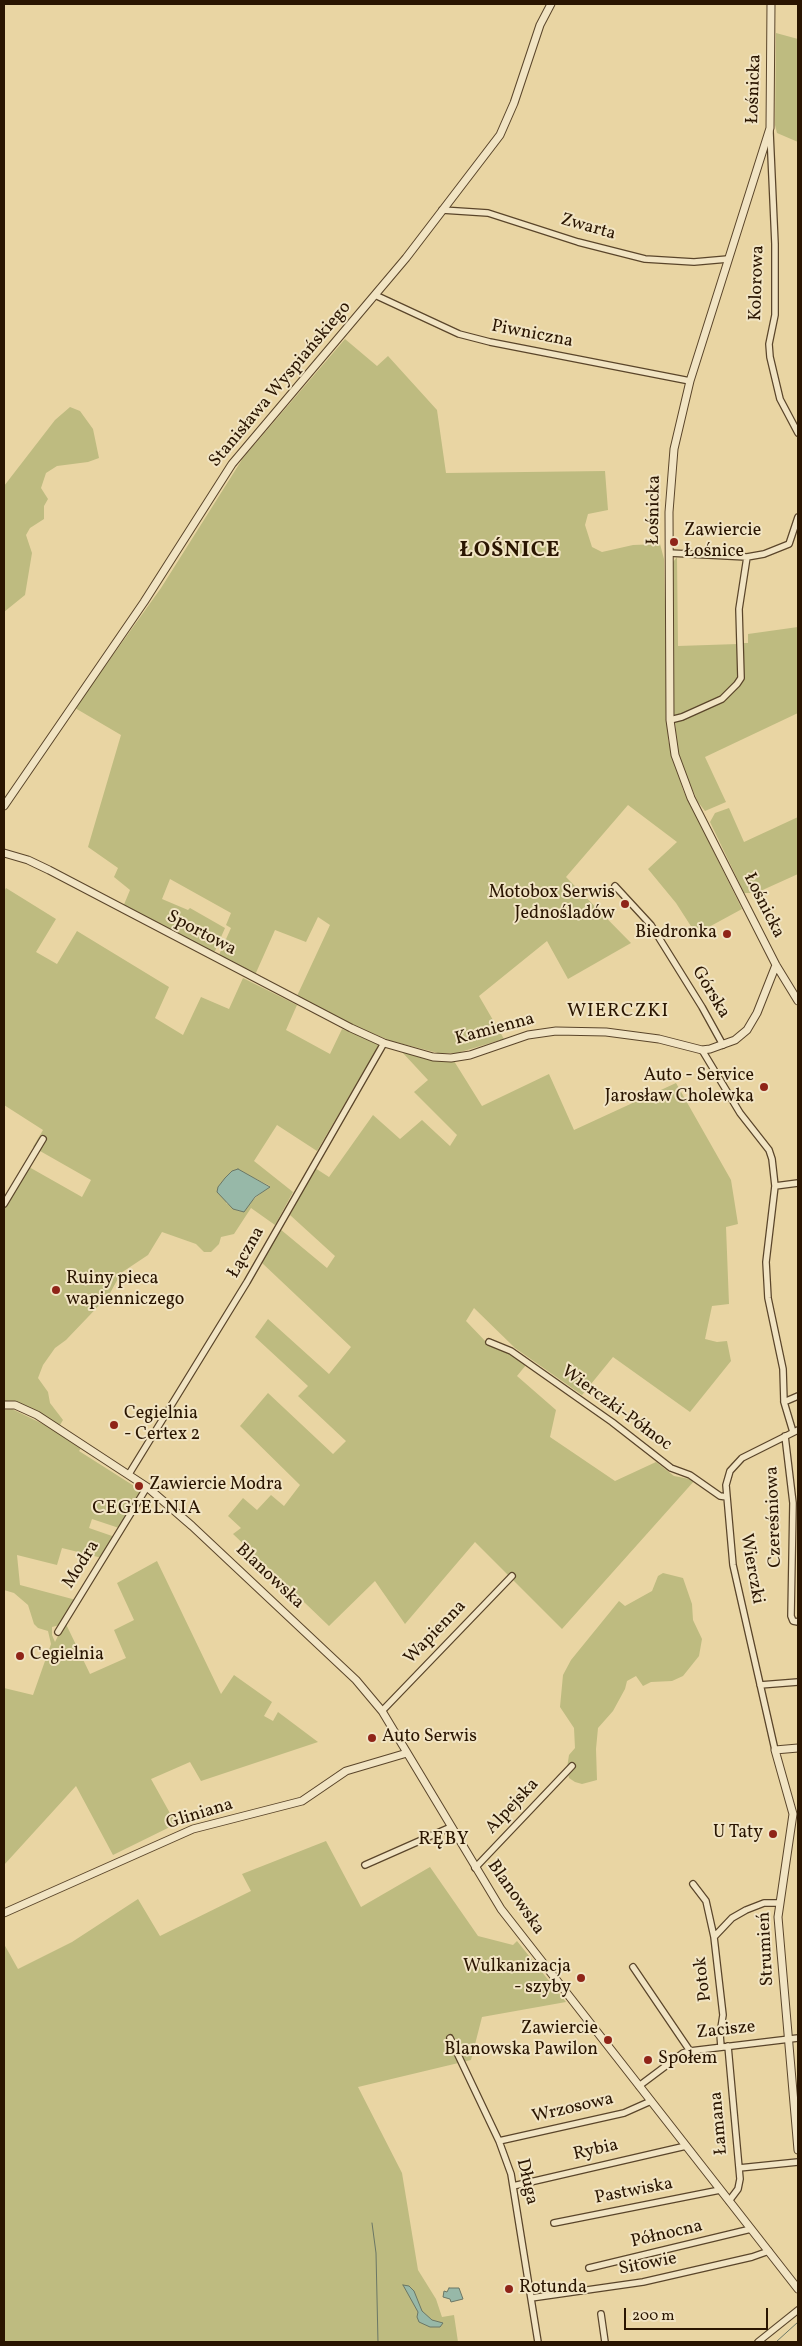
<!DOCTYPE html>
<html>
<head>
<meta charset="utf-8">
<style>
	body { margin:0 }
	#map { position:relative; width:802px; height:2346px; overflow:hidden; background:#e9d5a3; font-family:Vollkorn,serif }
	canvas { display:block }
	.frame { position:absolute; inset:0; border:5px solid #2a1501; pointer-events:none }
	.scale { position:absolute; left:624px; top:2308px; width:144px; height:22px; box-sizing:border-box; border:2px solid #2a1501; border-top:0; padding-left:6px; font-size:15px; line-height:18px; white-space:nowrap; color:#2a1501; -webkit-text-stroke:4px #f1e4c3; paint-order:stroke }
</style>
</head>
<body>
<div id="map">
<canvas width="802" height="2346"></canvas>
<div class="frame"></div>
<div class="scale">200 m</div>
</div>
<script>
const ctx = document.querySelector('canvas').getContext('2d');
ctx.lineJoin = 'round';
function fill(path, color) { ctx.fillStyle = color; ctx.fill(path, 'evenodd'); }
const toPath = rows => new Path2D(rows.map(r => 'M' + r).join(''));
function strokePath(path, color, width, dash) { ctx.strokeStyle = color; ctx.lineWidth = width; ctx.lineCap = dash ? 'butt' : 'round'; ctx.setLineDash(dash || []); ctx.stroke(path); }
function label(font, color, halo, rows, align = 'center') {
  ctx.font = font + ' Vollkorn,serif'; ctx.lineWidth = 4; ctx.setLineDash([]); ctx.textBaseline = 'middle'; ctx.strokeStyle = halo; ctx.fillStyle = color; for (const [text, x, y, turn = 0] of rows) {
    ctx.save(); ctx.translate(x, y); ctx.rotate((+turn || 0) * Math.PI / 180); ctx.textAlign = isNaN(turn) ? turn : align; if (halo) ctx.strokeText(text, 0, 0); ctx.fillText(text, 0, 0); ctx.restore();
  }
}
const green = toPath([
	[776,33,798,39,798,142,777,133,775,125],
	[345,339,377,366,388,356,437,410,446,473,605,471,608,510,588,514,585,525,592,547,602,552,633,545,660,544,664,559,668,740,683,790,742,909,696,934,676,903,648,869,677,842,628,805,566,877,631,943,568,979,547,941,479,996,504,1039,457,1053,438,1053,391,1041,350,1024,297,996,330,925,318,917,306,942,275,930,255,975,218,957,231,928,226,925,231,913,170,879,162,899,188,910,190,908,225,928,215,951,212,953,123,907,130,890,114,877,118,868,88,847,121,735,75,708,161,588,243,458],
	[70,407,80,411,93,429,99,458,88,462,57,466,46,473,41,488,48,499,44,506,44,519,30,528,26,535,32,553,25,595,4,612,4,486,55,420],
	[677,557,678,646,738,644,739,672,734,685,720,698,685,715,674,717,673,562],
	[798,627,798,713,705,757,726,802,705,811,698,802,682,766,678,752,675,722,721,701,739,684,742,643,748,643,748,634],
	[729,808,744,842,798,817,798,874,756,893,744,893,710,822,715,813],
	[6,888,56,919,36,952,57,964,77,931,169,987,155,1018,183,1035,201,997,229,1009,243,978,297,1005,286,1030,330,1054,342,1029,368,1038,379,1045,317,1151,277,1125,254,1161,293,1192,275,1225,251,1208,234,1234,221,1237,219,1244,211,1252,204,1252,196,1244,162,1232,148,1255,121,1273,109,1295,66,1340,55,1348,43,1365,38,1378,48,1392,50,1403,63,1420,60,1425,18,1403,4,1402,4,1210,29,1167,82,1197,91,1180,33,1147,43,1130,4,1105,4,892],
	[238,1170,270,1186,239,1211,226,1203],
	[402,1052,429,1060,454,1061,482,1106,549,1074,574,1130,676,1083,731,1180,738,1224,726,1227,729,1304,712,1306,705,1339,717,1342,727,1341,731,1361,690,1412,613,1357,582,1395,515,1348,474,1308,466,1321,488,1344,510,1353,526,1365,517,1376,556,1410,550,1437,615,1481,656,1462,674,1476,695,1480,562,1629,475,1542,405,1624,375,1581,329,1626,233,1534,241,1528,228,1516,243,1498,257,1510,271,1495,284,1506,300,1485,240,1426,268,1393,333,1454,346,1441,298,1396,308,1386,255,1337,268,1319,329,1374,351,1347,261,1262,280,1229,327,1268,335,1256,290,1215,315,1168,329,1177,373,1115,400,1139,422,1120,450,1146,457,1135,414,1092,428,1080],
	[12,1409,45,1425,81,1448,79,1451,142,1491,119,1528,92,1519,89,1528,115,1537,102,1558,62,1548,57,1565,17,1555,20,1585,76,1600,60,1625,52,1627,52,1635,55,1642,65,1622,90,1674,126,1658,114,1630,134,1620,117,1583,157,1561,221,1694,234,1675,272,1702,264,1716,273,1721,278,1712,318,1742,201,1781,190,1762,151,1779,176,1824,113,1855,76,1786,4,1865,4,1688,33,1695,51,1644,48,1631,38,1628,34,1624,28,1605,14,1593,4,1590,4,1410],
	[663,1573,683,1578,692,1604,693,1620,702,1639,699,1656,683,1676,672,1681,651,1682,643,1686,636,1676,627,1681,625,1689,613,1711,598,1728,596,1749,597,1780,582,1784,575,1782,569,1778,567,1768,569,1755,575,1748,574,1728,560,1707,563,1675,571,1660,619,1601,625,1606,652,1591,658,1576],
	[326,1841,361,1907,430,1867,478,1936,513,1945,517,1941,566,2002,482,2017,471,2060,358,2087,402,2173,418,2270,436,2299,442,2317,454,2315,458,2342,4,2342,4,1944,18,1969,72,1942,138,1899,160,1936,251,1891,242,1874]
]);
const water = toPath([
	[238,1169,270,1187,255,1197,244,1212,233,1209,217,1192,218,1187,225,1178,232,1171,238,1169],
	[403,2285,409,2286,414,2291,422,2311,432,2320,443,2323,440,2327,430,2327,419,2322,417,2317,418,2312,403,2285],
	[449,2288,459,2288,463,2299,451,2302,450,2299,443,2297,444,2291,447,2292,449,2288]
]);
const stream = toPath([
	[372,2223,376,2253,378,2342],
	[776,2342,798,2322]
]);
const minor = toPath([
	[770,132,775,244,775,315,769,344,770,357,780,399,798,433],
	[442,210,488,213,578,242,645,259,694,262,728,259],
	[375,295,459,334,490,342,690,381],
	[669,553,747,557,764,554,789,544,798,517],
	[670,720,682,717,722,699,737,684,741,678,739,609,747,557],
	[615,886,651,925,702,1007,723,1045],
	[702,1050,740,1113,769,1150,772,1159,775,1186,766,1262,768,1298,783,1369,784,1402,793,1432],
	[775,1186,798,1183],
	[4,1204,43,1139],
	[489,1342,511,1351,612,1422,671,1468,690,1475,720,1496,727,1497],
	[784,1402,798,1396],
	[785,1436,793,1503,791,1616,793,1621,798,1622],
	[129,1474,247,1282,384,1043],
	[58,1632,147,1487],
	[760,1685,798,1682],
	[382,1711,512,1576],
	[775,1750,733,1565,726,1485,730,1471,742,1458,798,1430],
	[365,1865,451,1827],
	[475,1868,572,1766],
	[693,1884,706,1901,714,1937],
	[633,1967,690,2051],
	[450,2038,499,2141,511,2174,538,2342],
	[728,2046,740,2179,738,2189,729,2201],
	[721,2047,720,2034,723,2015,714,1937,732,1918,746,1910,764,1903,780,1903],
	[639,2086,683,2053,690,2051,798,2038],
	[499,2141,624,2113,651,2101],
	[739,2168,798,2162],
	[513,2186,686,2146],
	[554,2223,720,2190],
	[589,2268,751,2229],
	[531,2298,643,2282,752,2257,769,2251],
	[601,2314,605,2342],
	[758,2342,798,2310]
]);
const tertiary = toPath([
	[771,4,770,128,690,381,674,449,669,512,670,720,675,755,691,798,776,965,798,1001],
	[4,806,144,602,232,464,406,258,500,135,514,103,540,25,551,4],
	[4,853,28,860,49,870,351,1028,384,1043,433,1057,451,1058,470,1055,528,1035,556,1031,606,1032,659,1039,702,1050,710,1049,735,1040,747,1030,757,1013,776,965],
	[4,1405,15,1405,37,1415,147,1487,192,1526,356,1680,382,1711,501,1909,798,2289],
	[798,1748,775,1750,793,1814,778,1917,798,2150],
	[4,1913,193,1829,302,1801,346,1771,407,1753]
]);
const markers = [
	[674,542,5,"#8f2418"],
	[625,904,5,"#8f2418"],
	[727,934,5,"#8f2418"],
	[764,1087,5,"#8f2418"],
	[56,1290,5,"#8f2418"],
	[114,1425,5,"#8f2418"],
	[139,1486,5,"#8f2418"],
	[20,1656,5,"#8f2418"],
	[372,1738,5,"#8f2418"],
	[773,1834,5,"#8f2418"],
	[581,1978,5,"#8f2418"],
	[608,2040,5,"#8f2418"],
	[648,2060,5,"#8f2418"],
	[509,2289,5,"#8f2418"]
];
const streetNames = [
	["Łośnicka",755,89,-88],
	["Zwarta",588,228,16],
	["Kolorowa",758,283,-88],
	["Piwniczna",532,335,11],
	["Stanisława Wyspiańskiego",281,385,-50],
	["Łośnicka",655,510,-89],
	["Łośnicka",763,906,63],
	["Sportowa",201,934,28],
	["Górska",710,993,59],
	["Kamienna",495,1030,-15],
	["Łączna",247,1253,-60],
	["Wierczki-Północ",616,1409,36],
	["Czereśniowa",775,1517,-92],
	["Modra",82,1565,-58],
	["Wierczki",751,1569,80],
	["Blanowska",269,1577,43],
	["Wapienna",436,1633,-46],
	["Alpejska",513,1807,-47],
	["Gliniana",200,1815,-17],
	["Blanowska",515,1898,55],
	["Strumień",767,1949,-93],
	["Potok",704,1979,-97],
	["Zacisze",726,2031,-6],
	["Wrzosowa",573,2109,-13],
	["Łamana",720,2123,-95],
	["Rybia",596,2151,-13],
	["Długa",526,2182,77],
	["Pastwiska",634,2192,-11],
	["Północna",667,2235,-13],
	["Sitowie",648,2265,-11]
];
const poiNames = [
	["Zawiercie",684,532],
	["Łośnice",684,553],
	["Motobox Serwis",615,894,"right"],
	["Jednośladów",615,915,"right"],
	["Biedronka",717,934,"right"],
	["Auto - Service",754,1077,"right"],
	["Jarosław Cholewka",754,1098,"right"],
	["Ruiny pieca",66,1280],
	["wapienniczego",66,1301],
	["Cegielnia",124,1415],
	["- Certex 2",124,1436],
	["Zawiercie Modra",149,1486],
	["Cegielnia",30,1656],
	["Auto Serwis",382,1738],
	["U Taty",763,1834,"right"],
	["Wulkanizacja",571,1968,"right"],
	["- szyby",571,1989,"right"],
	["Zawiercie",598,2030,"right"],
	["Blanowska Pawilon",598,2051,"right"],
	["Społem",658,2060],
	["Rotunda",519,2289]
];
const neighbourhoodNames = [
	["WIERCZKI",618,1013],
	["CEGIELNIA",147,1510],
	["RĘBY",444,1841]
];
const districtNames = [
	["ŁOŚNICE",510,552]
];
fill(green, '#bebb80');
fill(water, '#97b8a8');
strokePath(water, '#6b7765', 1);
strokePath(stream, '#6b7765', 1);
strokePath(minor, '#5a452a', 8);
strokePath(tertiary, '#5a452a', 9);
strokePath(minor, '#f1e4c3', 5.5);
strokePath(tertiary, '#f1e4c3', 7);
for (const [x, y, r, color] of markers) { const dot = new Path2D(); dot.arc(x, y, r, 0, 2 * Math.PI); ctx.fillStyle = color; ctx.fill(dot); strokePath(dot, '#f1e4c3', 2); }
label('18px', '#2a1501', '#f1e4c3', streetNames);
label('18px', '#2a1501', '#f1e4c3', poiNames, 'left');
ctx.letterSpacing = '1px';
label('19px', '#2a1501', '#f1e4c3', neighbourhoodNames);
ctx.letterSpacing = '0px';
ctx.letterSpacing = '1px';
label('bold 22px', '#2a1501', '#f1e4c3', districtNames);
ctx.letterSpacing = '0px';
</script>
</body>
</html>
